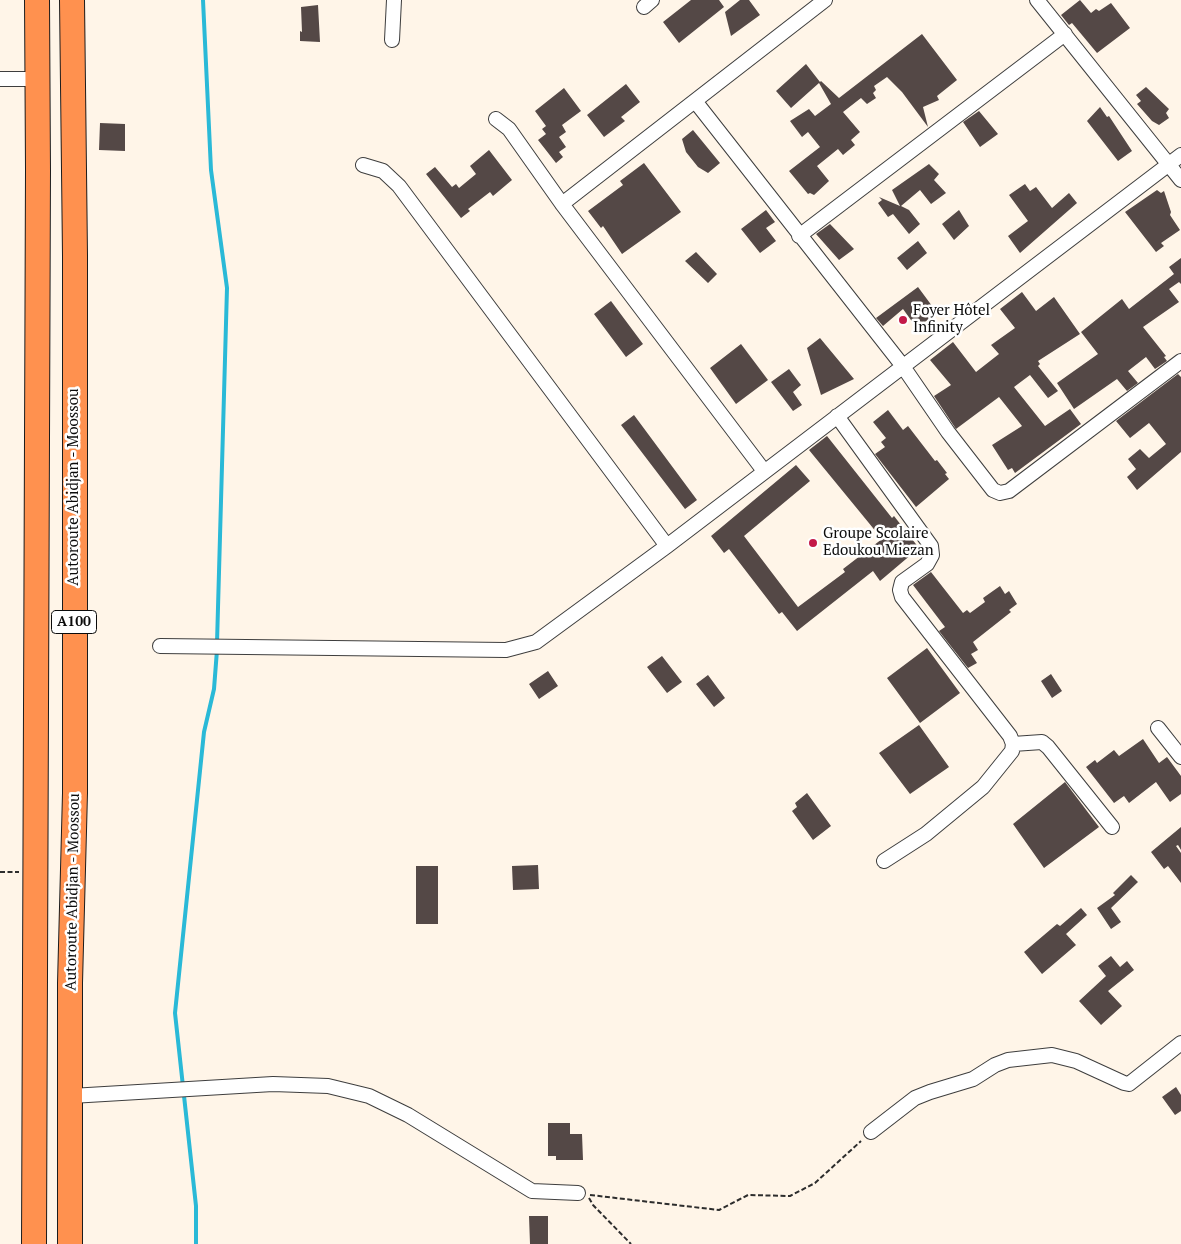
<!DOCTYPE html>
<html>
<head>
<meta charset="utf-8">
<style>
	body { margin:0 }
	canvas { display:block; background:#fff5e8 }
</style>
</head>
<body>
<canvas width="1181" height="1244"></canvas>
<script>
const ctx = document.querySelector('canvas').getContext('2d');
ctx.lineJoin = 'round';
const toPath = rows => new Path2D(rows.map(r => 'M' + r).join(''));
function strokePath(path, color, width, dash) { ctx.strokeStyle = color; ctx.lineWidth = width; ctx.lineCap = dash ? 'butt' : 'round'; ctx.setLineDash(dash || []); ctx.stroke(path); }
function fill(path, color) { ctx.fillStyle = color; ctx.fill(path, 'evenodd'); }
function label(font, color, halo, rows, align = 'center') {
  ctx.font = font + ' "PT Serif",serif'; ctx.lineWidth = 5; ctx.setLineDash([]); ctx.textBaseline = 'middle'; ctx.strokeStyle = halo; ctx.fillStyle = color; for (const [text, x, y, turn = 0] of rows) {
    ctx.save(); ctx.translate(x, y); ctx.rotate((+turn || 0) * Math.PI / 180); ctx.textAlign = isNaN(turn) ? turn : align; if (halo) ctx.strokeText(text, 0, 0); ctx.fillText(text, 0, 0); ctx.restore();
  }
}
const stream = toPath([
	[203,0,211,170,227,288,217,643],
	[196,1244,196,1206,175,1013,204,732,214,689,217,650]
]);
const building = toPath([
	[691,0,719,0,724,7,679,43,663,22],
	[740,0,749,0,760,15,731,36,725,12],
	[1080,0,1091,13,1096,9,1099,11,1111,3,1130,28,1097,53,1072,23,1069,25,1061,15],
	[318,5,320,42,300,41,300,31,302,32,301,7],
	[922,34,957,80,937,96,939,100,923,107,928,127,902,92,887,77,874,86,876,90,873,93,876,98,867,104,861,98,843,112,860,132,851,140,855,145,843,155,838,149,817,166,829,181,814,195,810,193,808,194,789,171,820,147,808,132,802,137,790,121,809,109,815,116,831,104,819,83,791,108,776,91,806,64,820,82,821,81,839,98],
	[626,84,640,102,621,117,625,121,604,137,587,115],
	[1146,87,1169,109,1166,113,1169,118,1159,125,1152,121,1137,104,1141,101,1136,95],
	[564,88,581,111,562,125,566,132,559,137,566,147,559,152,563,157,556,163,538,140,546,134,542,129,546,126,535,111],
	[1100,107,1107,117,1109,116,1132,151,1118,161,1087,121],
	[979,111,998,134,980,147,963,122],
	[100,123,125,124,125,151,99,150],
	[693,130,720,163,708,173,698,167,686,152,682,139],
	[489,150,512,180,493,196,490,192,468,209,470,211,461,218,426,174,435,167,452,187,456,184,459,188,476,174,470,166],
	[644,163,681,212,622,254,603,226,601,228,588,211,623,185,620,181],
	[929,164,939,174,934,180,946,193,931,204,920,190,901,206,909,210,920,224,909,234,893,214,888,217,878,203,882,200,879,197,900,206,892,190],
	[1025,184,1030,191,1036,187,1052,208,1069,193,1077,203,1020,253,1008,236,1028,221,1009,195],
	[1157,190,1161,193,1164,191,1171,212,1170,215,1180,230,1161,243,1164,246,1156,252,1125,212],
	[766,210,775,222,766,228,776,241,760,253,741,229],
	[959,210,969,226,954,240,942,224],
	[830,224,854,249,839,260,816,234],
	[918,241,927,253,907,270,897,258],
	[696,252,717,274,708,283,685,261],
	[1181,258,1181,284,1179,282,1169,289,1179,302,1143,327,1166,356,1164,357,1167,361,1155,369,1146,357,1128,371,1138,383,1127,391,1117,379,1074,409,1057,383,1098,354,1081,332,1122,299,1129,309,1174,274,1169,267],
	[918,287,938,314,916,327,903,309,883,326,876,318],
	[1022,292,1036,311,1054,297,1080,334,1038,361,1040,364,1038,366,1058,391,1048,398,1030,375,1014,387,1045,426,1070,409,1081,424,1015,473,1012,468,1008,470,992,445,1022,426,999,397,956,429,934,396,951,385,930,360,953,342,976,372,999,354,991,345,1015,328,1000,309],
	[611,301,643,344,626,357,594,314],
	[820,338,854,379,821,395,807,348],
	[741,344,768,380,736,404,710,368],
	[789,369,801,385,793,392,802,405,793,411,771,382],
	[1178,374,1181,377,1181,452,1137,490,1127,477,1136,469,1128,459,1140,449,1149,458,1166,444,1149,423,1130,438,1116,421],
	[888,410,903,430,908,426,935,461,937,460,947,473,945,474,949,479,916,507,875,454,885,447,881,442,886,438,873,422],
	[634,415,697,500,685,509,621,425],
	[827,436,892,518,894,516,919,548,880,581,873,571,797,631,782,612,779,614,729,549,724,553,711,536,796,465,810,481,744,536,798,607,845,572,843,569,882,539,809,450],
	[931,572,963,613,967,610,970,613,985,602,983,598,1000,586,1005,594,1009,591,1017,604,1009,610,1011,612,973,642,978,650,971,654,977,663,968,668,939,631,945,627,913,585],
	[927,648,960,693,920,723,887,678],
	[662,656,682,682,667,693,647,667],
	[548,671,558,686,539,699,529,684],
	[1051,674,1062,691,1052,698,1041,681],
	[708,675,725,698,714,707,696,684],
	[919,725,949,767,910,794,879,753],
	[1143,739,1159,763,1167,757,1181,776,1181,794,1170,802,1156,782,1129,803,1124,796,1114,803,1086,767,1095,760,1097,763,1114,750,1119,756],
	[1065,782,1099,827,1044,868,1013,824],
	[807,793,831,826,813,840,792,811,797,807,795,803],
	[1181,827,1181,850,1178,845,1176,846,1181,853,1181,883,1168,866,1164,869,1151,852],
	[538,865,539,889,513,890,512,866],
	[416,866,438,866,438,924,416,924],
	[1131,875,1138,882,1111,908,1121,922,1111,929,1097,908,1115,895,1113,893],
	[1081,908,1087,915,1066,934,1076,945,1042,974,1024,952,1057,924,1060,926],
	[1111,956,1120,967,1127,961,1134,970,1108,991,1122,1006,1101,1025,1079,1001,1106,976,1098,966],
	[1176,1087,1181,1095,1181,1111,1175,1115,1162,1097],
	[548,1123,570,1123,570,1134,582,1134,583,1160,556,1160,556,1156,548,1156],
	[529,1216,548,1216,548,1244,530,1244]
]);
const path = toPath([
	[0,872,19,872],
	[590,1195,719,1210,748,1195,790,1196,815,1183,861,1141],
	[589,1198,593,1205,631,1244]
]);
const minor = toPath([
	[1037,0,1181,180],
	[644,7,652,0],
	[392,40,394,0],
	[0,79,38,79],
	[695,101,902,365,948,432,993,490,1000,493,1009,491,1181,361],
	[496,119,509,129,562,204,764,471],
	[363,165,383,171,399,186,667,546],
	[562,204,825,0],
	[799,236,1065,34],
	[837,416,931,546,932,555,927,564,902,582,900,590,902,597,1010,736,1013,744,1012,751,983,787,926,834,884,861],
	[160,646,506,650,536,642,667,546,1181,155],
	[1158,728,1181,757],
	[1013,744,1042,742,1048,747,1112,827],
	[71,1096,273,1084,328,1086,369,1096,408,1115,532,1191,578,1193],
	[871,1132,915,1098,930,1092,973,1079,995,1065,1008,1060,1052,1055,1076,1061,1124,1083,1129,1084,1181,1043]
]);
const trunk = toPath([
	[34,1244,38,170,37,0],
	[70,1244,70,983,75,793,75,256,72,0]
]);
const markers = [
	[903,320,5,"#c41948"],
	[813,543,5,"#c41948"]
];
const shields = [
	[74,622,45]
];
const shieldNames = [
	["A100",74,622]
];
const poiNames = [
	["Foyer Hôtel",913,311],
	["Infinity",913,328],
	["Groupe Scolaire",823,534],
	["Edoukou Miezan",823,551]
];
const streetNames = [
	["Autoroute Abidjan - Moossou",74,487,-90],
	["Autoroute Abidjan - Moossou",73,892,-89]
];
strokePath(stream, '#2ab9d7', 4);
fill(building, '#544846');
strokePath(minor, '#3e3e3e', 16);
strokePath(trunk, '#1c1c1c', 26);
strokePath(path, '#2d2d2d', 2, [5, 2.5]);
strokePath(minor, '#fff', 14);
strokePath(trunk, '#ff914f', 24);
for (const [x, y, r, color] of markers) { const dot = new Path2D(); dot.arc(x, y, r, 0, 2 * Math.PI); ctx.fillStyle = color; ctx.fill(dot); strokePath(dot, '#fff', 2); }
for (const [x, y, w] of shields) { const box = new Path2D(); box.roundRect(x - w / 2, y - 11.5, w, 23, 4); ctx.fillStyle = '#fff'; ctx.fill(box); strokePath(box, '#0b0b0b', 1); }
label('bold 14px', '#0b0b0b', null, shieldNames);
label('15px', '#0b0b0b', '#fff', poiNames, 'left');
label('15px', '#0b0b0b', '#fff', streetNames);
</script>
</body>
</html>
